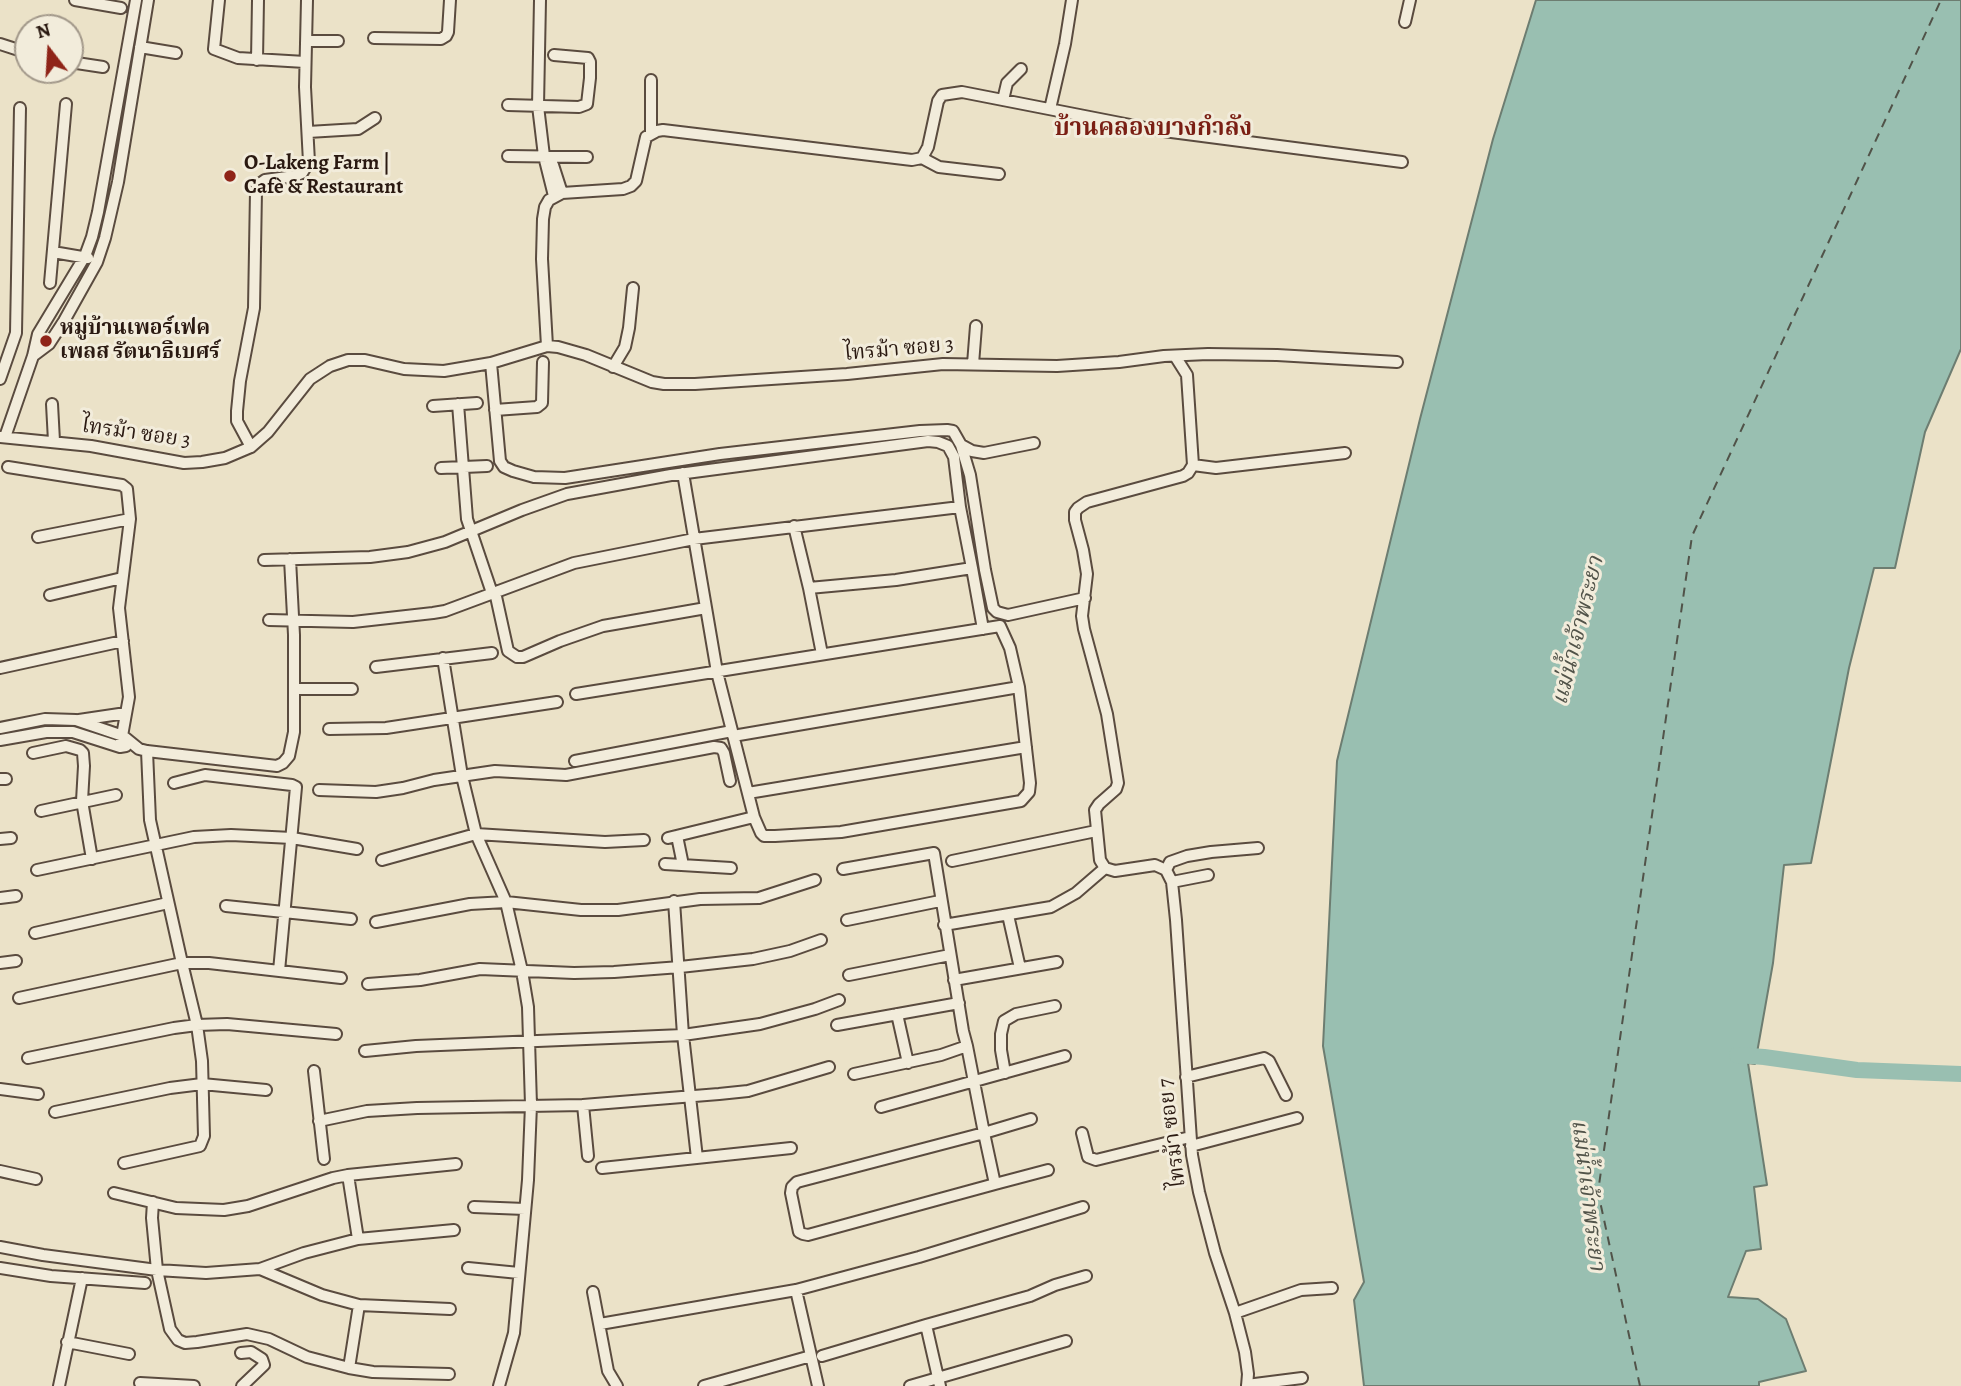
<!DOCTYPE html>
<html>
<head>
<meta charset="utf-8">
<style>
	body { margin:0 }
	#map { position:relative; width:1961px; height:1386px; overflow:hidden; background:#ebe2c8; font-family:Alegreya,serif }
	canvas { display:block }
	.north { position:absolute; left:14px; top:14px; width:70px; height:70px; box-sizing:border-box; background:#f2ecdb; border:2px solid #a2988a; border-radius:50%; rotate:343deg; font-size:19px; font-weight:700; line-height:28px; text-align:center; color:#2a1911 }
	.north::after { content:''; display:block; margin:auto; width:24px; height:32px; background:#8f2418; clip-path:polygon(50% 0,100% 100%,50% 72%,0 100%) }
</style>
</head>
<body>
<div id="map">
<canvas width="1961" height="1386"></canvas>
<div class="north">N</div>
</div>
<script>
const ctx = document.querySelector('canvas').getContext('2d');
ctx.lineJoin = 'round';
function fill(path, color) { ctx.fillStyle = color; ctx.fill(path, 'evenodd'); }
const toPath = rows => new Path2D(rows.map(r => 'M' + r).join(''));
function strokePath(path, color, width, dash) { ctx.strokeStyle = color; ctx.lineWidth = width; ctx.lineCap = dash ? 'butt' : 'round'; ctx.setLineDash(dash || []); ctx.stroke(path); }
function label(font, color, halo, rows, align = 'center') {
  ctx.font = font + ' Alegreya,"Noto Serif Thai",serif'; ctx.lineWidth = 6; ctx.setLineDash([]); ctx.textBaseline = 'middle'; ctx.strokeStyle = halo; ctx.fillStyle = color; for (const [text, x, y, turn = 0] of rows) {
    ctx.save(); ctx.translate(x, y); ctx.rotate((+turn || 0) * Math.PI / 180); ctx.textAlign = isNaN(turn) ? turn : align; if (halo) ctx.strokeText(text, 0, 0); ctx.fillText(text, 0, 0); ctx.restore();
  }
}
const water = toPath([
	[1536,0,1961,0,1961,349,1925,432,1895,568,1874,568,1849,668,1811,863,1784,865,1773,963,1755,1064,1748,1063,1767,1185,1754,1187,1761,1249,1746,1251,1728,1297,1758,1299,1786,1319,1806,1371,1759,1382,1759,1386,1364,1386,1354,1300,1364,1282,1323,1046,1337,761,1420,419,1493,139,1536,0]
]);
const river = toPath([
	[1737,1055,1764,1057,1857,1070,1961,1074]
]);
const ferry = toPath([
	[1640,1386,1598,1192,1692,536,1941,0]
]);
const minor = toPath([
	[75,0,121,8],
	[219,0,214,49,238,58,305,62],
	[540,0,538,106,544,156,554,196],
	[1405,22,1410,0],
	[374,38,441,39,446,36,448,32,450,0],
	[306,41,338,41],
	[0,44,28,53],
	[140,47,176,53],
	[257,60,258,0],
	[70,62,103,67],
	[1003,100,1007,83,1021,69],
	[508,105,579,107,587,104,590,78,590,62,588,58,554,55],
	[1050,109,1065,44,1072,0],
	[308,132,358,129,375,118],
	[651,133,651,80],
	[508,156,587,157],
	[922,158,939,167,999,174],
	[553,165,562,193],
	[53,252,88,258],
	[50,283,66,104],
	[547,346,542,259,543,219,545,207,549,200,562,193,623,189,631,186,636,181,646,137,657,131,663,130,912,160,922,158,928,147,938,101,942,95,962,92,1156,130,1402,162],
	[33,356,49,344,64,321,97,262,105,238,118,182,148,0],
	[491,363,500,461,504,467,513,471,534,477,565,478,720,454,920,431,947,430,953,431,961,445,970,475,985,570,993,608,997,612,1008,615,1085,598],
	[973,364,976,326],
	[613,367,625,347,629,328,633,288],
	[0,379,16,333,20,108],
	[52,404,54,441],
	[458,404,467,519,492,593],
	[433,406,477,403],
	[495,410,537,407,542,403,543,362],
	[0,437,91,446,184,463,202,462,225,458,251,447,268,432,310,379,330,366,348,360,365,360,404,369,444,371,491,363,547,346,558,347,586,355,652,382,664,384,695,384,847,374,943,364,1057,366,1119,362,1164,356,1208,354,1277,355,1397,362],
	[5,437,33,356,38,334,85,256,92,237,98,212,136,0],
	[961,445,972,451,984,453,1034,443],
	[251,447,237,421,237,411,240,381,254,308,256,191,258,185,265,180,295,176,302,173,309,162,305,87,307,0],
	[1193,465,1216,468,1345,453],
	[8,467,122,485,127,489,130,519,119,608,129,697,120,747],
	[441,468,487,466],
	[38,537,130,519],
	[264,560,370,557,408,552,445,542,522,510,567,494,671,475,928,441,938,442,948,446,954,457,960,507,972,568,896,580,809,588,794,526],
	[972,568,983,629],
	[809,588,822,654],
	[495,592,508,651,517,657,523,657,560,641,603,626,706,608],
	[50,595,122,578],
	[269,620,353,622,433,613,445,611,574,563,694,539,960,507],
	[443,658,462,776,476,834,506,902,522,971,528,1007,531,1105,528,1180,514,1333,499,1386],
	[376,667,492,653],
	[0,668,123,641],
	[294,689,352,689],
	[576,694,1000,626,1010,648,1019,687,1030,783,1029,792,1021,801,841,832,775,836,764,836,761,833,754,817],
	[79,720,126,713],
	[0,728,45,719,76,720,123,736,139,749,147,751,277,766,283,763,289,756,294,732,294,635,290,559],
	[329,729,386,728,557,702],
	[733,736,1019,687],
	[0,740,46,732,73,732,120,747,126,746],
	[33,753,66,746,80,750,83,753,84,766,82,801,92,859],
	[575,761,732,731],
	[0,779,6,779],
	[174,783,205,775,292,785,296,787,279,971],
	[319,790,376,792,403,788,434,780,495,771,566,775,714,747,721,748,724,753,730,781],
	[748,793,1026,747],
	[41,811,116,795],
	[677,836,683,865],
	[668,838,754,817,717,672,683,473],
	[0,839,11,838],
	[382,860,476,834,605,842,644,840],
	[952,861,1096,831],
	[665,864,731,868],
	[843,869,934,853,963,1031,967,1046,984,1133,995,1184,808,1235,803,1234,799,1232,791,1193,792,1187,797,1182,984,1133,1031,1119],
	[37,870,194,837,231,835,292,838,357,849],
	[1166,870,1155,865,1115,871,1105,868,1100,860,1095,810,1099,804,1116,789,1118,783,1107,714,1084,629,1082,616,1087,574,1083,550,1075,520,1075,512,1078,508,1087,502,1183,476,1188,473,1193,465,1187,375,1175,356],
	[1166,870,1172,882,1176,920,1192,1155,1199,1192,1215,1253,1235,1313,1245,1352,1248,1374,1247,1386],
	[1166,870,1170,862,1187,856,1211,852,1258,848],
	[1172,882,1208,875],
	[0,898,16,896],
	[674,901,683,1035,697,1158],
	[226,906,351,919],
	[1008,915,1020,968],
	[847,920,940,901],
	[376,922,470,904,506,902,581,910,618,910,700,899,759,898,815,880],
	[944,925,1051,907,1076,893,1105,868],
	[35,933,168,903],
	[0,963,16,961],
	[849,975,950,955],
	[954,980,1057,962],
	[368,984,420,980,480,969,574,973,614,972,680,967,753,959,790,951,821,940],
	[19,998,182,963,209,963,341,978],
	[897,1014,908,1063],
	[837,1025,959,1003],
	[365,1051,416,1046,683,1035,760,1024,815,1009,839,1000],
	[28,1058,174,1028,197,1025,227,1024,336,1034],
	[314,1071,324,1159],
	[1005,1073,1001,1050,1001,1034,1004,1021,1016,1014,1055,1006],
	[854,1074,941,1055,967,1046],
	[1186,1077,1264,1058,1269,1061,1286,1095],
	[0,1089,38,1094],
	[583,1105,588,1156],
	[881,1107,1065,1056],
	[55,1112,170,1088,202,1084,266,1090],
	[319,1121,367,1111,417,1108,583,1105,719,1094,748,1091,829,1067],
	[1082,1133,1088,1157,1096,1160,1190,1137],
	[1191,1146,1297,1118],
	[124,1163,200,1146,204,1136,202,1061,197,1025,182,963,150,820,147,751],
	[602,1168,791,1148],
	[0,1171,36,1179],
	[348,1175,358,1239],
	[995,1184,1048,1170],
	[114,1193,176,1208,224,1210,248,1206,333,1178,348,1175,456,1164],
	[153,1202,152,1218,157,1270,170,1329,178,1340,185,1343,197,1342,247,1334,269,1339,307,1357,349,1368,373,1372,449,1374],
	[474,1207,525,1209],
	[0,1247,43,1255,157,1270,206,1273,260,1269,304,1253,358,1239,454,1230],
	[0,1268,51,1276,145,1283],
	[468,1268,519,1273],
	[260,1269,322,1295,359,1305,450,1309],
	[796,1290,818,1386],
	[593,1292,608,1371,617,1386],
	[1235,1313,1301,1290,1332,1288],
	[600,1324,796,1290,919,1257,1083,1207],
	[926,1325,940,1386],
	[67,1342,129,1354],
	[241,1353,251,1352,262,1359,264,1365,242,1386],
	[822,1356,926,1325,1030,1296,1055,1285,1086,1276],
	[349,1368,359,1305],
	[140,1383,194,1386],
	[1247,1385,1302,1378],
	[59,1386,82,1278],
	[704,1386,811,1356],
	[910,1386,1066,1341]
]);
const markers = [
	[230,176,7,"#8f2418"],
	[46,341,7,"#8f2418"]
];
const poiNames = [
	["O-Lakeng Farm |",244,164],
	["Cafè & Restaurant",244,188],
	["หมู่บ้านเพอร์เฟค",60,329],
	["เพลส รัตนาธิเบศร์",60,353]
];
const streetNames = [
	["ไทรม้า ซอย 3",899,350,-5],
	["ไทรม้า ซอย 3",136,434,8],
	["ไทรม้า ซอย 7",1173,1133,-97]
];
const waterNames = [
	["แม่น้ำเจ้าพระยา",1579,631,-76],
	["แม่น้ำเจ้าพระยา",1587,1195,83]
];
const quarterNames = [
	["บ้านคลองบางกำลัง",1153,129]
];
fill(water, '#99bfb1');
strokePath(water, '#6d7d71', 2);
strokePath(river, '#99bfb1', 16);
strokePath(ferry, '#515349', 2, [9, 7]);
strokePath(minor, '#5a4b3f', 14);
strokePath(minor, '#f2ecdb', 10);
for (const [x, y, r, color] of markers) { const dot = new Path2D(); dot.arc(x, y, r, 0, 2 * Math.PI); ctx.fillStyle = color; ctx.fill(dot); strokePath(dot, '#f2ecdb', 2.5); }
label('bold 21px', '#2a1911', '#f2ecdb', poiNames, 'left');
label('21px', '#2a1911', '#f2ecdb', streetNames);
label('italic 23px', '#515349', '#f2ecdb', waterNames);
label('bold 24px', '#7a1f14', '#f2ecdb', quarterNames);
</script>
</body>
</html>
